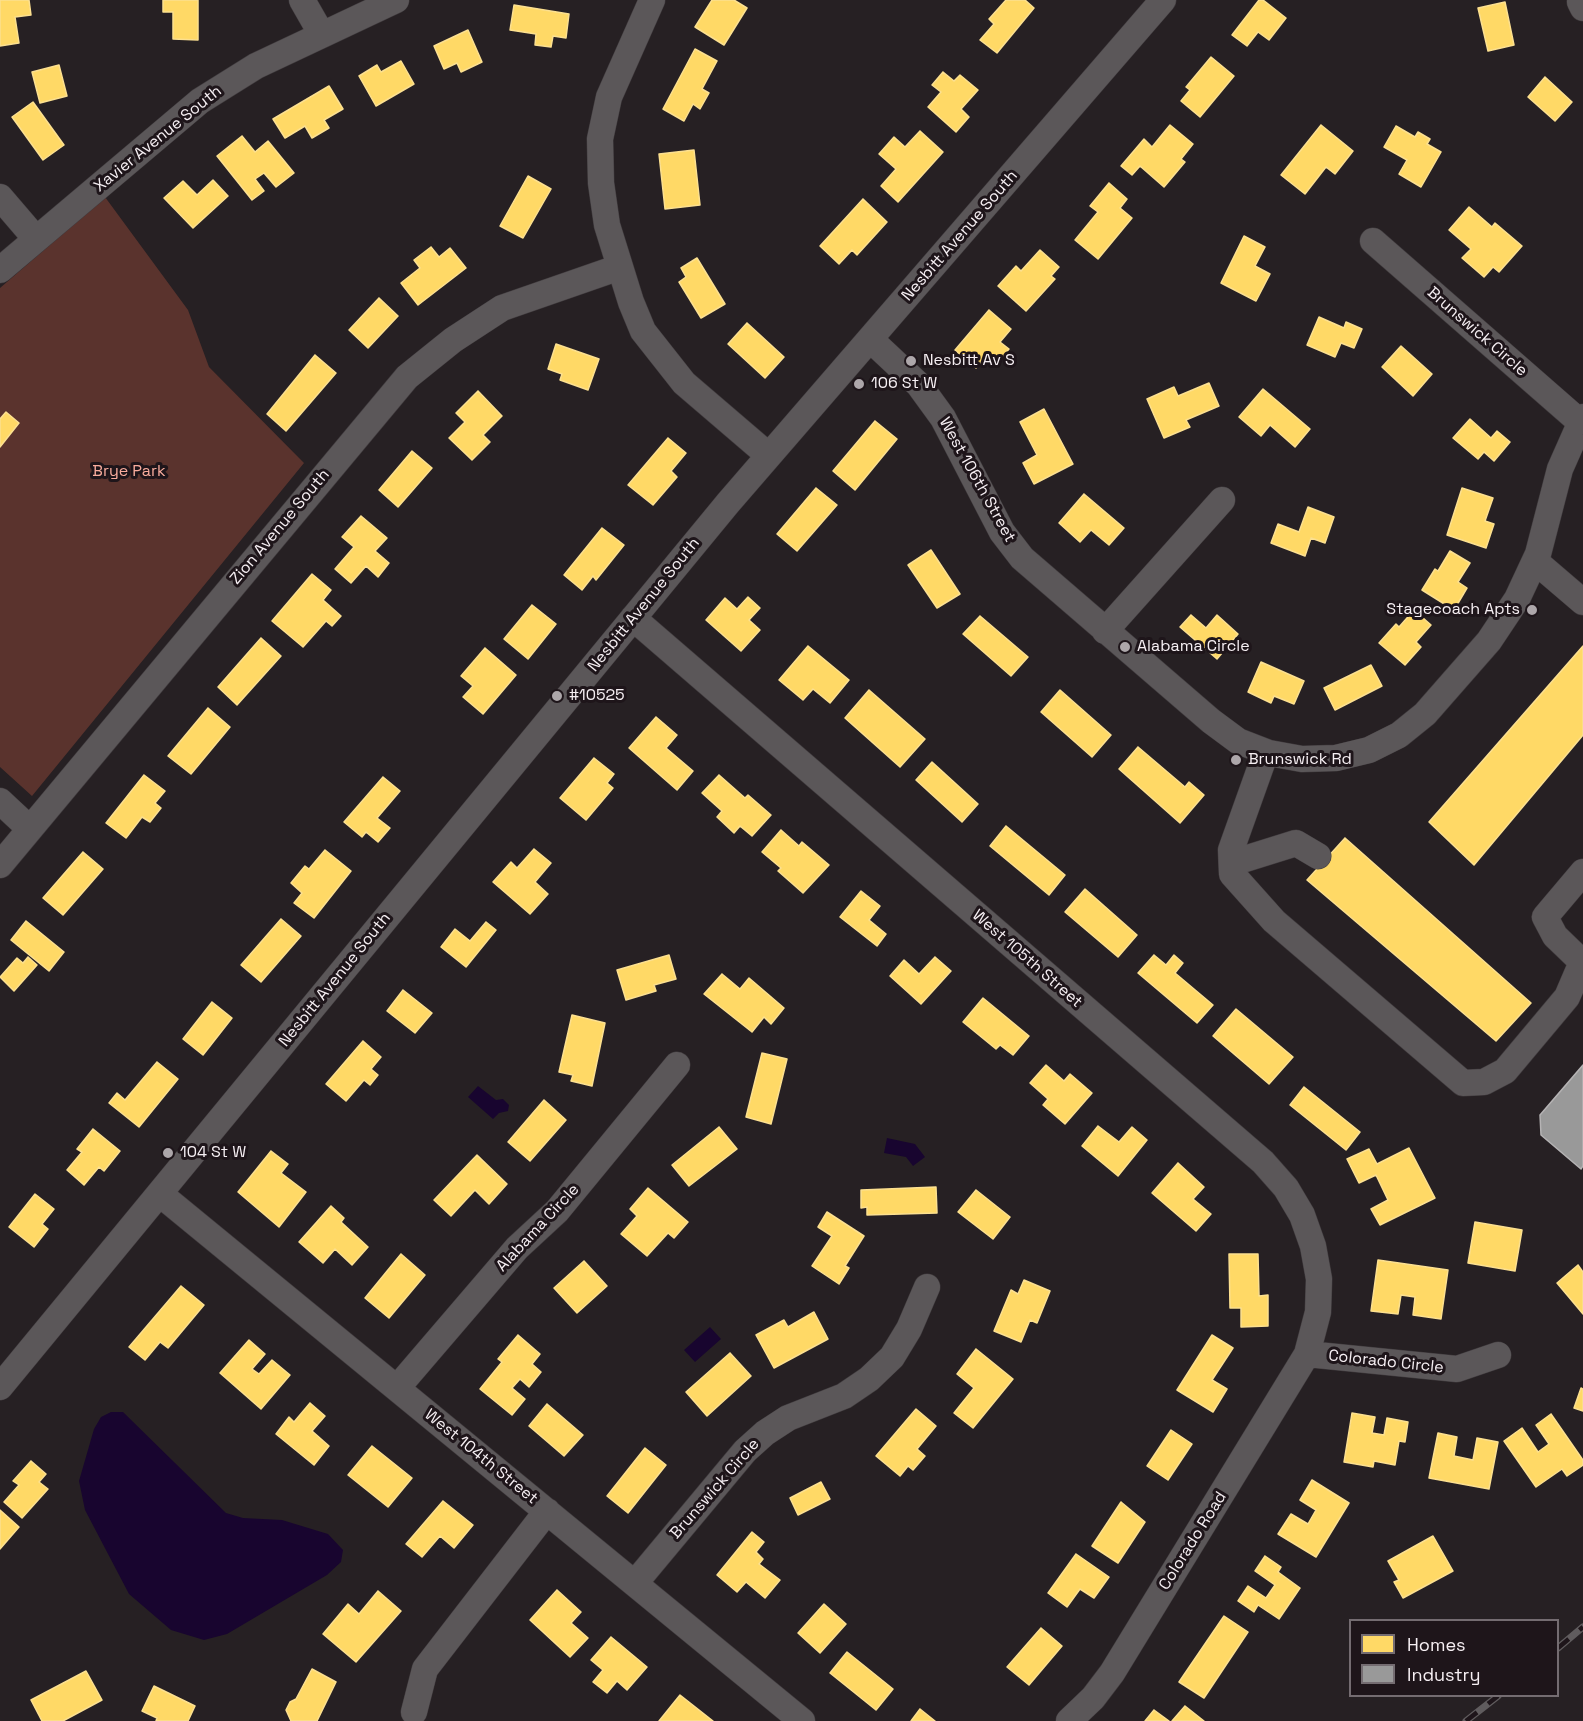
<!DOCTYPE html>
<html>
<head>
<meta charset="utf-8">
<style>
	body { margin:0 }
	#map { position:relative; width:1583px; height:1721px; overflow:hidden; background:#262023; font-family:"Space Grotesk",sans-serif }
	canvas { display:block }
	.legend { position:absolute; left:1349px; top:1619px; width:210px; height:78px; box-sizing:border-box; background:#1e151a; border:2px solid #746c71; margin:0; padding:8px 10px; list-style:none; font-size:18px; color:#f6eff3 }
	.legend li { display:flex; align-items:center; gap:12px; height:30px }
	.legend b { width:30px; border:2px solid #746c71 }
</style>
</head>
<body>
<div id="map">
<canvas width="1583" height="1721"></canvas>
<ul class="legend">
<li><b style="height:16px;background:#ffd966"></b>Homes</li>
<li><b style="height:16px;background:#999"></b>Industry</li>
</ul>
</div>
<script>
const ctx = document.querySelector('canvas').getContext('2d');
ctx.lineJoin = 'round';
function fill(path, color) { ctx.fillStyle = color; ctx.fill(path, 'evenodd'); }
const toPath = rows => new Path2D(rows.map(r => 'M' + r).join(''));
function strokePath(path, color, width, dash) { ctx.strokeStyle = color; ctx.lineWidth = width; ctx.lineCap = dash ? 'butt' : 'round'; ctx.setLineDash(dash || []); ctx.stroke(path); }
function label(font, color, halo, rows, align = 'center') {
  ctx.font = font + ' "Space Grotesk",sans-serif'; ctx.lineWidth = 6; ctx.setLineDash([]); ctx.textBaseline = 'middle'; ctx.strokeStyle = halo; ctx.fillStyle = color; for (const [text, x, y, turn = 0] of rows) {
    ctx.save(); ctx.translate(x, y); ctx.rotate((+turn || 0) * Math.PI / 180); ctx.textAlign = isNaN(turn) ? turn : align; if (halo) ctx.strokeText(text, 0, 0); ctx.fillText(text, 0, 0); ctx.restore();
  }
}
const green = toPath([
	[105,197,188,310,209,367,304,463,32,796,0,767,0,288]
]);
const water = toPath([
	[478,1086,496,1100,503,1099,509,1105,508,1111,499,1113,493,1119,468,1097],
	[887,1138,915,1144,925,1157,913,1166,906,1157,884,1153],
	[710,1327,721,1339,695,1362,684,1350],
	[111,1412,123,1412,226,1513,243,1518,282,1520,328,1534,343,1550,341,1562,327,1575,227,1634,204,1640,171,1630,129,1594,85,1510,79,1481,94,1429,101,1417]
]);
const homes = toPath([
	[0,0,29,0,31,15,15,17,19,43,0,46,0,0],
	[163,0,198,0,198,40,173,39,173,12,163,12,163,0],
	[712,0,734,0,747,8,724,45,695,27,712,0],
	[1006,0,1025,0,1034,8,997,53,980,40,994,24,989,19,1006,0],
	[1259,0,1263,0,1286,18,1269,40,1258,32,1247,46,1232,35,1259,0],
	[1505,2,1514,45,1488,51,1478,8,1505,2],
	[514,5,569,14,566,38,553,36,551,47,535,45,536,34,510,30,514,5],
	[468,30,482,62,461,72,457,63,444,69,434,46,468,30],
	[695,49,717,61,702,89,709,93,700,109,693,104,684,121,663,109,695,49],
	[1211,57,1234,76,1200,117,1181,101,1190,90,1186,87,1211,57],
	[401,61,414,84,376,106,359,76,377,65,381,72,401,61],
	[59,65,67,96,40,103,32,72,59,65],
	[943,72,954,81,960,75,978,90,961,109,969,117,956,132,928,107,941,92,932,85,943,72],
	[1545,77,1572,102,1555,121,1528,97,1545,77],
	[329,86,343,109,324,120,329,128,312,138,305,126,285,138,273,119,329,86],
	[33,102,64,145,43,160,12,117,33,102],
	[1170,125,1193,144,1181,159,1185,162,1164,187,1140,166,1132,175,1121,166,1144,139,1152,147,1170,125],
	[1321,125,1353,151,1335,174,1326,167,1305,194,1281,175,1321,125],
	[1396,126,1415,137,1418,132,1430,139,1427,144,1441,152,1421,187,1399,174,1407,160,1384,147,1396,126],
	[920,131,943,152,898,202,881,186,896,169,879,154,894,137,905,147,920,131],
	[242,136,255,152,268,141,294,173,276,187,264,173,255,179,264,191,252,200,217,156,242,136],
	[694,150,700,205,665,209,659,154,694,150],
	[528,176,551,189,523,238,500,226,528,176],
	[213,180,228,196,193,228,164,198,183,181,197,195,213,180],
	[1109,183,1127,199,1120,208,1132,218,1098,259,1075,240,1098,212,1090,206,1109,183],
	[863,199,887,222,857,255,852,250,839,264,820,246,863,199],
	[1469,207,1492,227,1495,223,1522,246,1499,272,1493,267,1484,277,1462,258,1471,249,1449,230,1469,207],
	[1244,236,1265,247,1255,266,1270,274,1256,301,1221,283,1244,236],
	[431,247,439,257,450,248,466,268,418,305,401,283,420,268,414,260,431,247],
	[1040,250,1059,267,1051,276,1055,279,1026,311,998,286,1016,266,1021,271,1040,250],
	[697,258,725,304,701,318,679,282,686,277,681,268,697,258],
	[379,298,398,316,368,348,349,330,379,298],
	[989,310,1011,329,1000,342,1009,349,999,361,989,353,976,368,955,350,989,310],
	[1319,317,1344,328,1346,322,1362,329,1354,348,1341,343,1335,357,1307,345,1319,317],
	[747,323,784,357,765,378,728,344,747,323],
	[556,344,599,359,588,390,560,380,562,374,548,369,556,344],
	[1401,346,1432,374,1413,396,1382,367,1401,346],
	[315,355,336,373,286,431,267,414,315,355],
	[1209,383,1219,406,1186,420,1190,427,1164,438,1147,399,1174,387,1178,396,1209,383],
	[1263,389,1310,429,1295,447,1270,425,1261,436,1239,417,1263,389],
	[478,391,502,416,483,435,490,442,472,460,449,438,465,422,456,413,478,391],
	[1044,409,1073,464,1034,484,1023,463,1037,455,1020,422,1044,409],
	[6,412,19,423,0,447,0,419,6,412],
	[1470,419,1491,438,1497,431,1510,442,1494,461,1484,452,1478,459,1453,438,1470,419],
	[875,421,897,439,855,490,833,471,875,421],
	[668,438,686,453,671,471,677,477,653,505,628,485,668,438],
	[412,451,432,468,398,507,379,490,412,451],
	[816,488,837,505,797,551,777,534,816,488],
	[1462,488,1493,498,1485,521,1494,524,1486,548,1447,535,1462,488],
	[1084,494,1124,528,1109,545,1091,530,1080,542,1059,523,1084,494],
	[1308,507,1334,517,1325,543,1311,538,1305,556,1271,543,1278,524,1299,532,1308,507],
	[361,516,387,538,375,551,389,563,378,577,366,566,351,583,335,569,354,547,342,537,361,516],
	[602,528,624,545,596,580,593,576,582,590,564,575,602,528],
	[931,550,960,594,937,608,908,565,931,550],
	[1450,551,1470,563,1458,582,1467,588,1454,610,1422,590,1435,569,1438,571,1450,551],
	[312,574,331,590,323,600,341,616,332,626,326,621,303,647,272,621,312,574],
	[748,597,760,608,749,620,760,630,741,651,706,620,725,598,737,609,748,597],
	[532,605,556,624,528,659,504,639,532,605],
	[1414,610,1431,625,1416,642,1421,647,1405,665,1379,643,1396,624,1399,627,1414,610],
	[1191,615,1206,628,1217,615,1238,634,1217,659,1180,627,1191,615],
	[980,616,1028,657,1011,676,963,634,980,616],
	[261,638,281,656,237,705,218,687,261,638],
	[808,646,849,680,830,703,813,689,803,700,779,680,808,646],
	[1583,646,1583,735,1474,865,1429,822,1583,646],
	[485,648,516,675,483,714,463,697,473,686,461,676,485,648],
	[1261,662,1304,681,1294,704,1274,696,1271,703,1248,692,1261,662],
	[1371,665,1382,686,1335,710,1324,688,1371,665],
	[869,690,925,739,900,767,845,718,869,690],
	[1060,690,1111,735,1092,757,1041,712,1060,690],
	[208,708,230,727,191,774,168,756,208,708],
	[656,717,677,735,666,748,693,771,677,790,629,748,656,717],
	[1138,747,1185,787,1189,782,1204,795,1180,823,1119,769,1138,747],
	[594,758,614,774,607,783,613,788,586,820,560,798,594,758],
	[932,762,978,804,962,822,916,780,932,762],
	[144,775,165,791,155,803,161,808,150,822,142,817,126,838,106,823,144,775],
	[719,775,745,798,748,795,771,815,752,836,740,826,734,833,717,817,722,811,702,793,719,775],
	[383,777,400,791,377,818,390,828,378,842,366,832,362,837,344,822,383,777],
	[1006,826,1065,875,1049,895,990,846,1006,826],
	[781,830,799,846,802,842,829,865,803,893,778,871,781,868,762,852,781,830],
	[1345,838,1531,1003,1496,1041,1307,880,1345,838],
	[534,849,551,863,535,882,548,894,530,914,493,882,511,862,517,868,534,849],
	[325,850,351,871,314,918,294,903,302,893,291,883,305,866,309,869,325,850],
	[83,852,103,869,63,915,43,898,83,852],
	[1085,889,1137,935,1118,957,1065,912,1085,889],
	[861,891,880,906,869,920,886,934,877,946,840,917,861,891],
	[281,919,301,936,261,982,241,965,281,919],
	[26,921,64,952,49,971,11,940,26,921],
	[486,922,496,930,466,967,441,947,455,929,470,941,486,922],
	[669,955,676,979,654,985,656,991,626,1000,617,970,669,955],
	[1154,955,1166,965,1174,955,1183,963,1175,973,1213,1005,1197,1023,1138,973,1154,955],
	[28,957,37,965,14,991,0,977,17,958,23,963,28,957],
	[935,957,951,971,921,1004,890,976,904,960,919,974,935,957],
	[722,974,740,989,749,978,784,1008,771,1024,764,1017,752,1032,704,994,722,974],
	[403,990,432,1013,415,1033,387,1011,403,990],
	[983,998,1029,1036,1013,1055,1000,1045,996,1049,963,1022,983,998],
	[212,1002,232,1018,203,1055,183,1039,212,1002],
	[1236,1009,1293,1057,1269,1084,1213,1036,1236,1009],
	[572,1015,605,1023,592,1086,571,1081,573,1075,559,1072,572,1015],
	[363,1041,381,1057,371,1069,378,1075,370,1085,364,1080,346,1101,326,1084,363,1041],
	[762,1053,787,1059,771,1124,746,1117,762,1053],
	[157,1062,178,1079,139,1127,109,1103,117,1093,125,1100,157,1062],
	[1046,1065,1064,1081,1070,1074,1092,1093,1065,1124,1043,1105,1048,1099,1030,1083,1046,1065],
	[1304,1087,1360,1132,1346,1150,1290,1105,1304,1087],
	[544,1100,566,1120,530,1161,508,1142,544,1100],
	[1098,1126,1119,1142,1132,1127,1147,1140,1118,1176,1082,1146,1098,1126],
	[719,1127,737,1149,689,1186,672,1165,719,1127],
	[93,1129,120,1151,104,1171,99,1167,84,1185,67,1170,82,1152,77,1149,93,1129],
	[1409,1148,1435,1198,1380,1225,1371,1209,1388,1200,1376,1175,1359,1183,1347,1159,1369,1149,1377,1164,1409,1148],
	[271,1151,288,1164,281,1173,306,1192,279,1227,238,1192,271,1151],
	[477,1155,507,1184,489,1204,475,1190,451,1216,434,1200,477,1155],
	[1178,1163,1204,1187,1193,1199,1211,1214,1196,1231,1152,1193,1178,1163],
	[936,1187,937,1213,867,1215,867,1207,861,1208,861,1190,936,1187],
	[648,1188,688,1222,674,1238,668,1233,647,1256,621,1234,637,1216,630,1209,648,1188],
	[976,1190,1010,1217,993,1239,958,1212,976,1190],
	[35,1194,54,1209,42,1224,48,1229,34,1247,9,1227,35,1194],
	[331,1206,344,1218,341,1222,368,1247,352,1265,335,1249,323,1263,299,1242,331,1206],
	[827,1212,864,1236,845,1266,849,1268,839,1284,812,1266,832,1236,818,1227,827,1212],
	[1475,1222,1522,1230,1515,1271,1468,1263,1475,1222],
	[401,1254,425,1275,389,1318,365,1298,401,1254],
	[1229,1254,1258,1254,1259,1296,1268,1295,1268,1326,1241,1327,1241,1308,1230,1308,1229,1254],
	[1378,1260,1448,1270,1441,1319,1413,1315,1415,1297,1401,1295,1398,1314,1371,1311,1378,1260],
	[584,1261,607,1286,577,1313,554,1288,584,1261],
	[1578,1265,1583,1272,1583,1314,1557,1283,1578,1265],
	[1024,1280,1050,1291,1037,1323,1030,1320,1021,1342,994,1331,1011,1290,1018,1294,1024,1280],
	[181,1286,204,1305,168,1348,160,1342,145,1360,129,1347,181,1286],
	[814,1312,828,1339,774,1368,756,1335,784,1320,788,1327,814,1312],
	[518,1335,540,1354,532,1364,541,1372,529,1387,520,1379,512,1388,525,1399,512,1415,480,1389,502,1362,498,1359,518,1335],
	[1212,1335,1233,1348,1212,1380,1227,1389,1213,1412,1177,1390,1212,1335],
	[249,1340,265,1354,252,1369,259,1374,272,1360,290,1375,261,1409,220,1373,249,1340],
	[976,1349,1013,1379,973,1428,954,1413,974,1388,957,1374,976,1349],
	[730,1353,751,1376,707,1416,686,1392,730,1353],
	[1581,1388,1583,1389,1583,1411,1574,1408,1581,1388],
	[310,1403,325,1416,312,1431,329,1446,314,1465,276,1434,289,1417,294,1422,310,1403],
	[547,1404,583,1435,564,1456,529,1426,547,1404],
	[916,1409,936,1426,917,1449,925,1456,913,1470,908,1466,900,1476,876,1456,916,1409],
	[1352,1413,1375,1417,1372,1433,1384,1435,1387,1418,1408,1422,1405,1442,1399,1441,1395,1465,1374,1461,1373,1467,1344,1462,1352,1413],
	[1551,1414,1583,1460,1583,1465,1567,1476,1562,1469,1536,1487,1504,1441,1522,1428,1538,1452,1549,1444,1536,1425,1551,1414],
	[1171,1430,1192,1444,1168,1480,1147,1466,1171,1430],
	[1438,1433,1457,1437,1454,1456,1473,1460,1477,1438,1498,1442,1489,1489,1429,1478,1438,1433],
	[372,1446,412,1478,388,1507,348,1475,372,1446],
	[645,1448,666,1465,628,1513,607,1496,645,1448],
	[31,1461,46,1474,39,1482,48,1489,22,1518,4,1502,19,1485,13,1481,31,1461],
	[1312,1480,1349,1503,1316,1557,1278,1534,1291,1514,1308,1524,1316,1510,1300,1500,1312,1480],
	[821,1482,830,1499,798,1515,790,1498,821,1482],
	[443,1501,473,1525,454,1548,440,1536,422,1557,406,1544,443,1501],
	[1121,1502,1145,1522,1118,1563,1092,1546,1121,1502],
	[0,1510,19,1527,0,1549,0,1510],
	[752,1532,764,1542,756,1552,763,1559,759,1564,780,1580,765,1598,746,1582,737,1592,717,1575,752,1532],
	[1433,1536,1453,1571,1403,1598,1394,1582,1399,1580,1388,1561,1433,1536],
	[1076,1554,1109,1577,1094,1598,1080,1589,1067,1607,1048,1593,1076,1554],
	[1265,1556,1281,1567,1278,1572,1300,1588,1279,1619,1258,1605,1254,1612,1238,1601,1248,1586,1266,1598,1275,1585,1255,1571,1265,1556],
	[557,1590,581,1612,571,1623,588,1638,570,1657,530,1620,557,1590],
	[378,1591,401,1611,356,1662,323,1634,348,1604,359,1614,378,1591],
	[824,1604,846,1624,820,1653,798,1633,824,1604],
	[1224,1616,1248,1632,1204,1698,1179,1682,1224,1616],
	[1041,1628,1062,1646,1029,1685,1007,1667,1041,1628],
	[611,1637,647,1667,627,1690,617,1681,607,1693,593,1682,603,1670,591,1660,611,1637],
	[847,1652,893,1689,876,1710,830,1673,847,1652],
	[312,1669,336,1682,317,1721,291,1721,286,1710,290,1702,296,1699,312,1669],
	[86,1671,102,1700,63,1721,42,1721,31,1700,86,1671],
	[154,1686,195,1706,188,1721,156,1721,157,1718,142,1711,154,1686],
	[680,1695,713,1721,659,1721,680,1695],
	[1185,1706,1204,1721,1172,1721,1185,1706],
	[920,1709,935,1721,911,1721,920,1709],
	[1154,1710,1169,1721,1145,1721,1154,1710]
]);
const industry = toPath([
	[1583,1065,1583,1166,1581,1169,1541,1135,1540,1115,1583,1065]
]);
const minor = toPath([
	[302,0,322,35],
	[652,0,609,97,600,139,601,183,607,225,631,302,643,331,684,383,768,455],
	[1580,2,1583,8],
	[0,197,36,239],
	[1373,241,1580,422],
	[0,270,200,101,256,66,396,0],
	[870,339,919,385,943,418,1002,532,1022,558,1211,721,1238,741,1269,753,1302,759,1336,758,1369,750,1399,735,1425,714,1489,641,1517,599,1538,554,1560,469,1583,417],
	[1535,561,1583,602],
	[633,618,1263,1162,1286,1188,1302,1215,1313,1246,1319,1279,1318,1312,1307,1354,1112,1673,1093,1698,1069,1721],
	[1105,631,1222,500],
	[1266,752,1231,850,1232,874,1274,921,1463,1083,1484,1082,1505,1071,1567,997,1582,962,1555,936,1545,917,1583,872],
	[0,801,30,829],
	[1232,863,1296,843,1318,856],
	[0,865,407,377,453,340,502,308,620,267],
	[160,1194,802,1721],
	[1307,1354,1457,1369,1498,1355],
	[0,1387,728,503,1163,0],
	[397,1388,517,1248,557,1211,677,1065],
	[635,1583,745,1451,765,1433,788,1418,844,1396,869,1379,892,1357,909,1329,927,1287],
	[414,1712,425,1669,547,1511]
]);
const rail = toPath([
	[1558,1648,1583,1627],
	[1466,1721,1498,1696]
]);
const markers = [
	[911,361,6,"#ada7aa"],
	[859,384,6,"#ada7aa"],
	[1532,610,6,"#ada7aa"],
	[1125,647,6,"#ada7aa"],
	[557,696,6,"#ada7aa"],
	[1236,760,6,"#ada7aa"],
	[168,1153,6,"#ada7aa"]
];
const streetNames = [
	["Xavier Avenue South",158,139,-39],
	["Nesbitt Avenue South",960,236,-49],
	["Brunswick Circle",1477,332,41],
	["West 106th Street",977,480,61],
	["Zion Avenue South",280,527,-50],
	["Nesbitt Avenue South",644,605,-51],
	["West 105th Street",1027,959,41],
	["Nesbitt Avenue South",335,980,-51],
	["Alabama Circle",538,1228,-47],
	["Colorado Circle",1386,1362,6],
	["West 104th Street",481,1457,39],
	["Brunswick Circle",715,1489,-49],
	["Colorado Road",1193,1541,-58]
];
const poiNames = [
	["Nesbitt Av S",923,361],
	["106 St W",871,384],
	["Stagecoach Apts",1520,610,"right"],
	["Alabama Circle",1137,647],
	["#10525",569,696],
	["Brunswick Rd",1248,760],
	["104 St W",180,1153]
];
const parkNames = [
	["Brye Park",129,472]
];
fill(green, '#5a332d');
fill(water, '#18052f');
fill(homes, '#ffd966');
strokePath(homes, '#fce090', 1.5);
fill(industry, '#999');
strokePath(industry, '#b5b3b4', 1.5);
strokePath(minor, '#403b3e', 27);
strokePath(minor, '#5b5759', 26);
strokePath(rail, '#605c5e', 7);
strokePath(rail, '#1e151a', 4.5, [14]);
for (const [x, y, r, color] of markers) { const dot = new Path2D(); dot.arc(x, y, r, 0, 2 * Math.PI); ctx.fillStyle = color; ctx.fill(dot); strokePath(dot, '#1e151a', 2); }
label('16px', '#f6eff3', '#1e151a', streetNames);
label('16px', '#f6eff3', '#1e151a', poiNames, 'left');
label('16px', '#f9ac9d', '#1e151a', parkNames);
</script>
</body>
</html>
